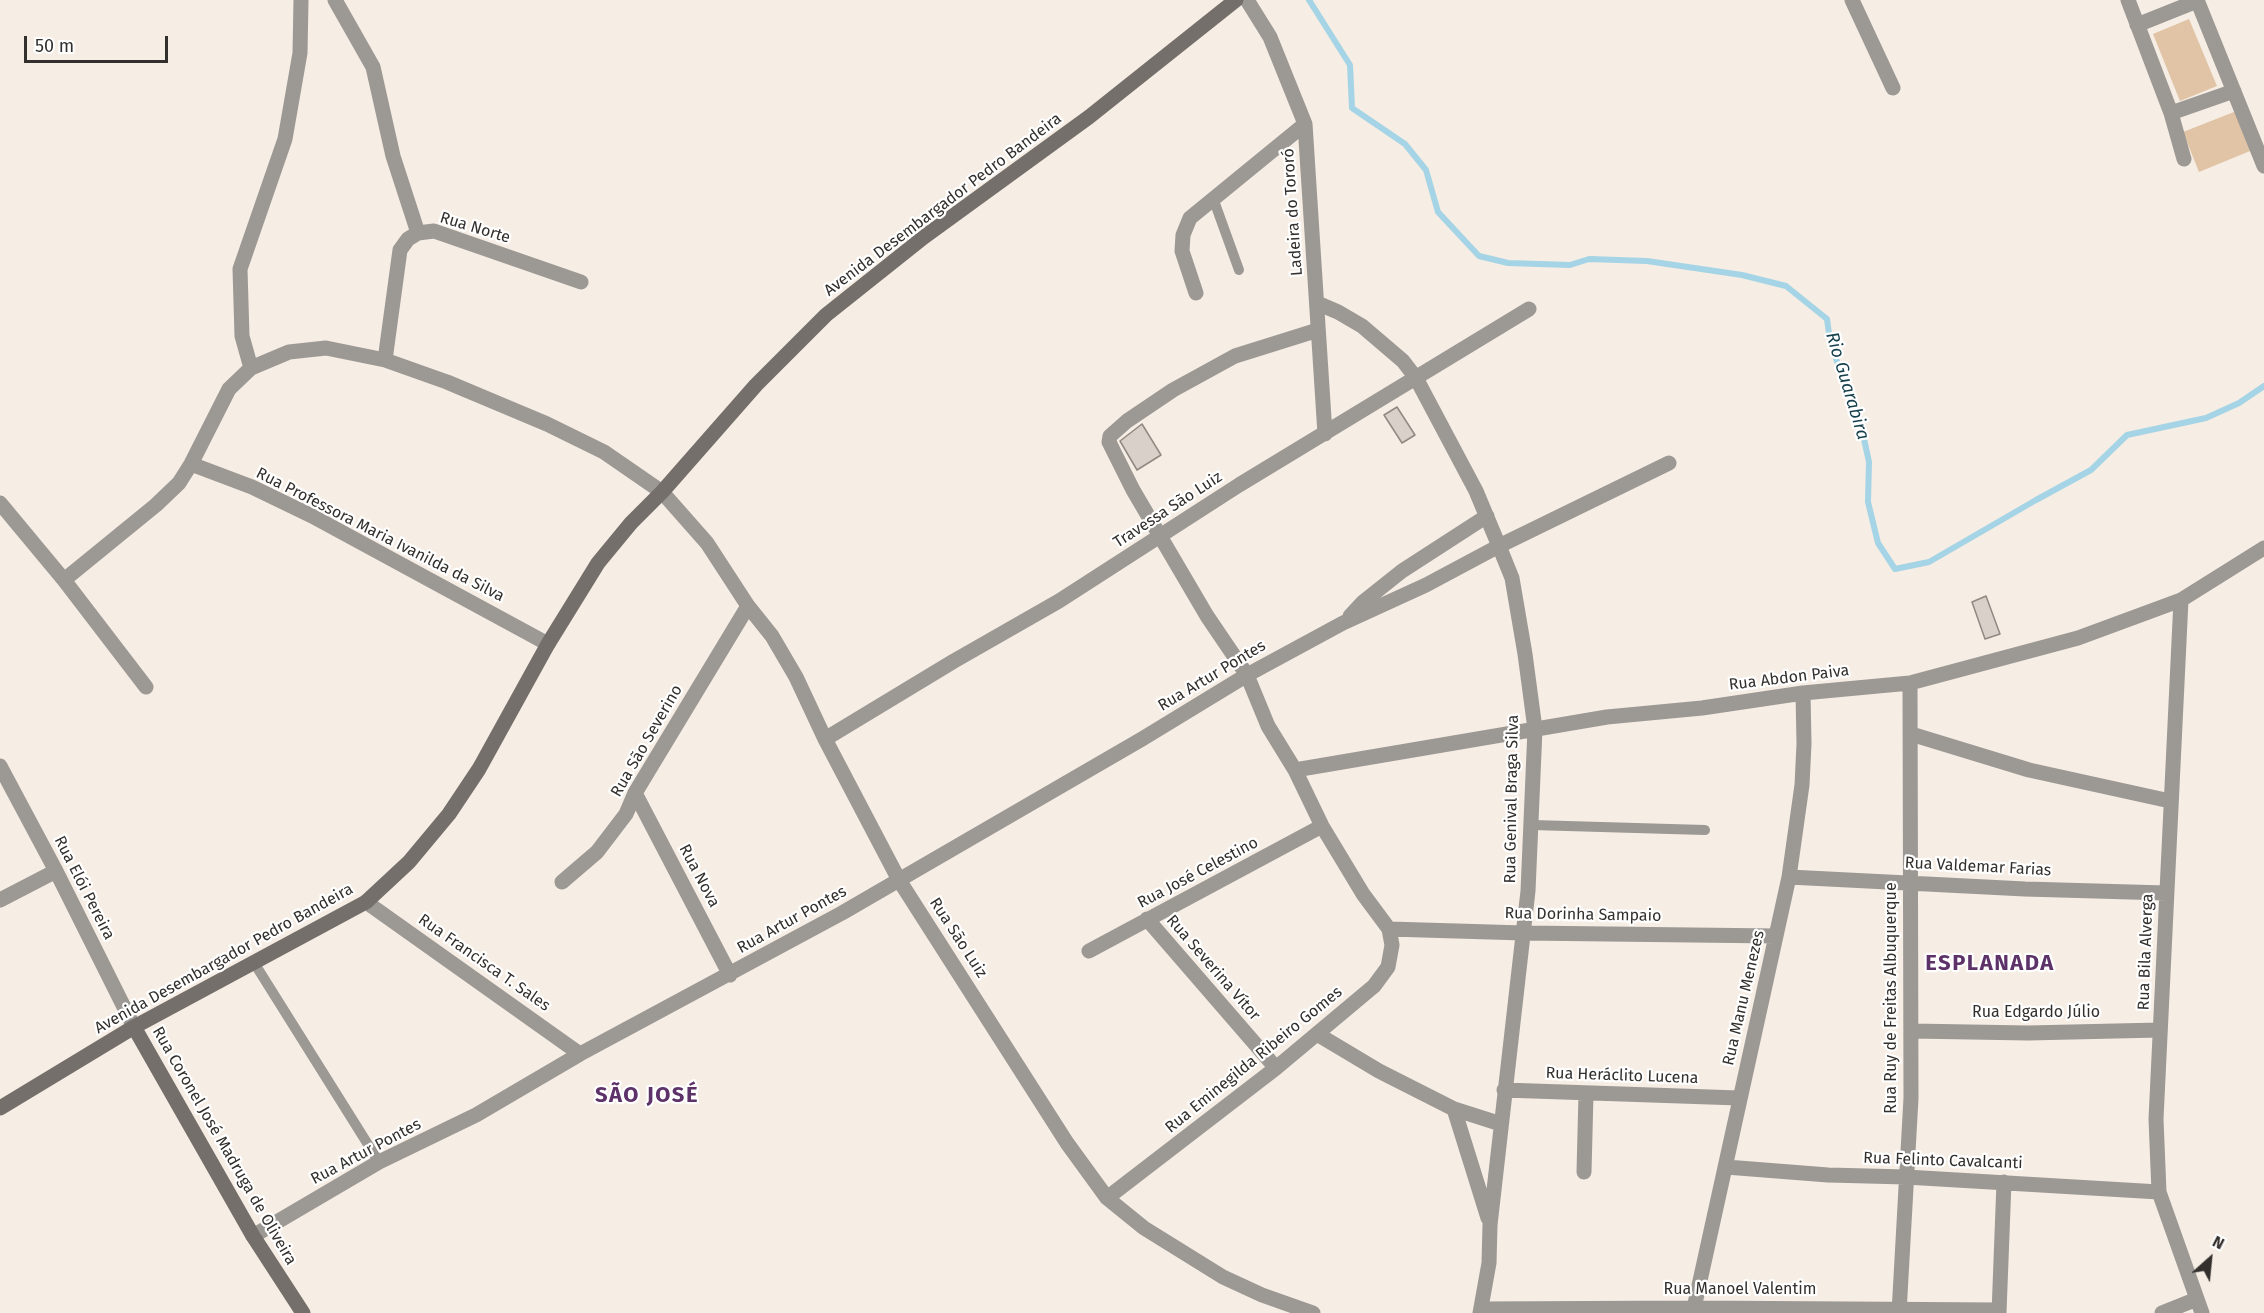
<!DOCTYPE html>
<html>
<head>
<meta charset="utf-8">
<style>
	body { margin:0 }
	#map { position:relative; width:2264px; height:1313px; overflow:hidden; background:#f6ede4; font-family:"Fira Sans",sans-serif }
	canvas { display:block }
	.north { position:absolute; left:2180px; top:1229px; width:60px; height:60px; -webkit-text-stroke:4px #fff; paint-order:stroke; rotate:27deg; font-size:16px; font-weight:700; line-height:24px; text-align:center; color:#322f2c }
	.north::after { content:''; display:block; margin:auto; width:21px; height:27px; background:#322f2c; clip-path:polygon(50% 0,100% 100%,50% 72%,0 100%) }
	.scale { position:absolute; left:24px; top:36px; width:144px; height:27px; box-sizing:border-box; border:3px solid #322f2c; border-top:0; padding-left:8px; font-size:18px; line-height:21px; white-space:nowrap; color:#322f2c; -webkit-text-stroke:4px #fff; paint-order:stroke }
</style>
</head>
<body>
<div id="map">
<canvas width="2264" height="1313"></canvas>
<div class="north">N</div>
<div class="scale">50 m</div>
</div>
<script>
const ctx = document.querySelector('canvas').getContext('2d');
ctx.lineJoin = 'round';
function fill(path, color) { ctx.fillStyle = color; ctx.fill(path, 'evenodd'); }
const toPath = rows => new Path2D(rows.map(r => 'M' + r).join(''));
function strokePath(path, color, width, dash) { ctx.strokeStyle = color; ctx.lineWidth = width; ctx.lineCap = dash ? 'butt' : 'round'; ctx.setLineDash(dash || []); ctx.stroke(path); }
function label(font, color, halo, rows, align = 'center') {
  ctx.font = font + ' "Fira Sans",sans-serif'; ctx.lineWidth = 4.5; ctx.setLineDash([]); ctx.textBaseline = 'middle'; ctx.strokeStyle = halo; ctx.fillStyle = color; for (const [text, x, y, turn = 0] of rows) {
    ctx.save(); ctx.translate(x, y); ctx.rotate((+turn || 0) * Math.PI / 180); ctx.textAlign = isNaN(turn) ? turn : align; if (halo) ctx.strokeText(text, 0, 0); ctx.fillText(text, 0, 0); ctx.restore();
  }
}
const green = toPath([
	[2189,19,2217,86,2180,101,2153,34],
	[2239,110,2255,149,2199,172,2183,132]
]);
const stream = toPath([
	[1309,0,1350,65,1352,108,1405,144,1426,170,1438,212,1479,256,1508,263,1570,265,1589,259,1647,261,1742,275,1786,286,1827,319,1830,341,1842,376,1858,411,1869,462,1868,502,1878,543,1895,569,1929,562,2036,500,2091,470,2127,435,2206,418,2239,403,2264,386]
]);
const building = toPath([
	[1397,407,1415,435,1402,443,1384,415,1397,407],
	[1142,424,1161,455,1137,470,1120,441,1142,424],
	[1986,596,2000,634,1985,639,1972,602,1986,596]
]);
const lane = toPath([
	[1213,198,1239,270],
	[1532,825,1705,830],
	[253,961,379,1162]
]);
const street = toPath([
	[335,0,373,67,393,156,418,233],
	[1247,0,1270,37,1305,124,1325,434],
	[1852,0,1893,88],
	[2128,0,2171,113,2184,159],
	[2197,0,2264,166],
	[2137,25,2197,1],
	[2171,113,2234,91],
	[1196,293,1182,251,1183,235,1190,218,1305,124],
	[1317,303,1338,312,1362,326,1403,361,1416,378,1476,491,1499,546,1512,578,1525,654,1535,729,1528,891,1490,1225,1489,1263,1480,1313],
	[385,360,400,250,408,239,418,233,434,231,581,282],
	[251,368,242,336,240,269,285,139,300,53,301,0],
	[191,464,252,487,312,516,548,644],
	[0,503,64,580,156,505,179,483,191,464,229,389,251,368,289,352,326,348,385,360,447,382,547,424,604,452,662,492,707,543,748,606,772,636,796,677,825,739,899,880,1067,1143,1107,1198,1144,1228,1223,1277,1262,1295,1313,1313],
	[64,580,146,687],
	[2181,600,2156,1119,2159,1192,2202,1313],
	[1350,616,1363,602,1402,571,1487,516],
	[1911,734,2029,770,2170,801],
	[825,739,954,661,1059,601,1239,485,1529,309],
	[0,766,56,871,134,1027],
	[1295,770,1607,717,1702,708,1803,693,1910,683,2078,638,2181,600,2264,548],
	[635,793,730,975],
	[1789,877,2025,889,2166,893],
	[562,882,597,852,626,814,635,793,748,606],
	[0,900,56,871],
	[366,902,580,1054],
	[1147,919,1276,1068],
	[1389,929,1524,933,1776,936],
	[1089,951,1322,826],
	[1912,1031,2028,1033,2160,1030],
	[1317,1034,1379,1071,1454,1109,1501,1124],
	[1504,1090,1739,1098],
	[1454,1109,1488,1218],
	[1726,1167,1828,1175,1906,1177,2159,1192],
	[1584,1172,1586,1094],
	[1107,1198,1276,1068,1374,986,1388,967,1392,945,1389,929,1363,894,1322,826,1295,770,1268,726,1247,675,1207,616,1133,490,1109,442,1110,436,1127,421,1173,390,1235,356,1318,330],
	[253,1236,379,1162,476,1115,580,1054,842,913,1142,739,1247,675,1343,623,1426,585,1499,546,1669,463],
	[1694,1308,1789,877,1802,785,1804,744,1803,693],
	[1481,1309,1694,1308,1999,1310],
	[1899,1313,1911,1098,1910,683],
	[1999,1313,2004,1182],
	[2162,1313,2197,1299]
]);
const secondary = toPath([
	[134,1027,253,1236,303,1313],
	[0,1108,134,1027,366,902,409,862,449,814,479,769,548,644,598,563,631,523,662,492,756,385,826,315,924,237,1089,117,1236,0]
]);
const streetNames = [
	["Avenida Desembargador Pedro Bandeira",943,205,-37],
	["Ladeira do Tororó",1293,212,-94],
	["Rua Norte",475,228,17],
	["Travessa São Luiz",1168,510,-33],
	["Rua Professora Maria Ivanilda da Silva",380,535,27],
	["Rua Artur Pontes",1212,676,-31],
	["Rua Abdon Paiva",1789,678,-7],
	["Rua São Severino",647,741,-60],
	["Rua Genival Braga Silva",1512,799,-89],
	["Rua Valdemar Farias",1978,867,3],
	["Rua José Celestino",1198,873,-28],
	["Rua Nova",699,876,62],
	["Rua Elói Pereira",84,888,63],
	["Rua Dorinha Sampaio",1583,915,1],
	["Rua Artur Pontes",792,920,-29],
	["Rua São Luiz",958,938,57],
	["Rua Bila Alverga",2146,952,-88],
	["Avenida Desembargador Pedro Bandeira",224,959,-29],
	["Rua Francisca T. Sales",484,963,35],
	["Rua Severina Vítor",1213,968,49],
	["Rua Manu Menezes",1744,998,-77],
	["Rua Ruy de Freitas Albuquerque",1892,998,-90],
	["Rua Edgardo Júlio",2036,1013],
	["Rua Eminegilda Ribeiro Gomes",1254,1060,-39],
	["Rua Heráclito Lucena",1622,1076,2],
	["Rua Coronel José Madruga de Oliveira",224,1146,60],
	["Rua Artur Pontes",366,1152,-28],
	["Rua Felinto Cavalcanti",1943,1161,2],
	["Rua Manoel Valentim",1740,1290]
];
const waterNames = [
	["Rio Guarabira",1847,386,73]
];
const districtNames = [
	["ESPLANADA",1990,964],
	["SÃO JOSÉ",647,1096]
];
fill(green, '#e0c4a5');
strokePath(stream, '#a4d4e5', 6);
fill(building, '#d9d1c9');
strokePath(building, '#908981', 1.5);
strokePath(lane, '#9c9894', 10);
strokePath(street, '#9c9894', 15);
strokePath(secondary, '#746f6a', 15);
label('16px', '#322f2c', '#fff', streetNames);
label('italic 18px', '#143f4b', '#fff', waterNames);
ctx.letterSpacing = '1.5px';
label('bold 22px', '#5c3269', '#fff', districtNames);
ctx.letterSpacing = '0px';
</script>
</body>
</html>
